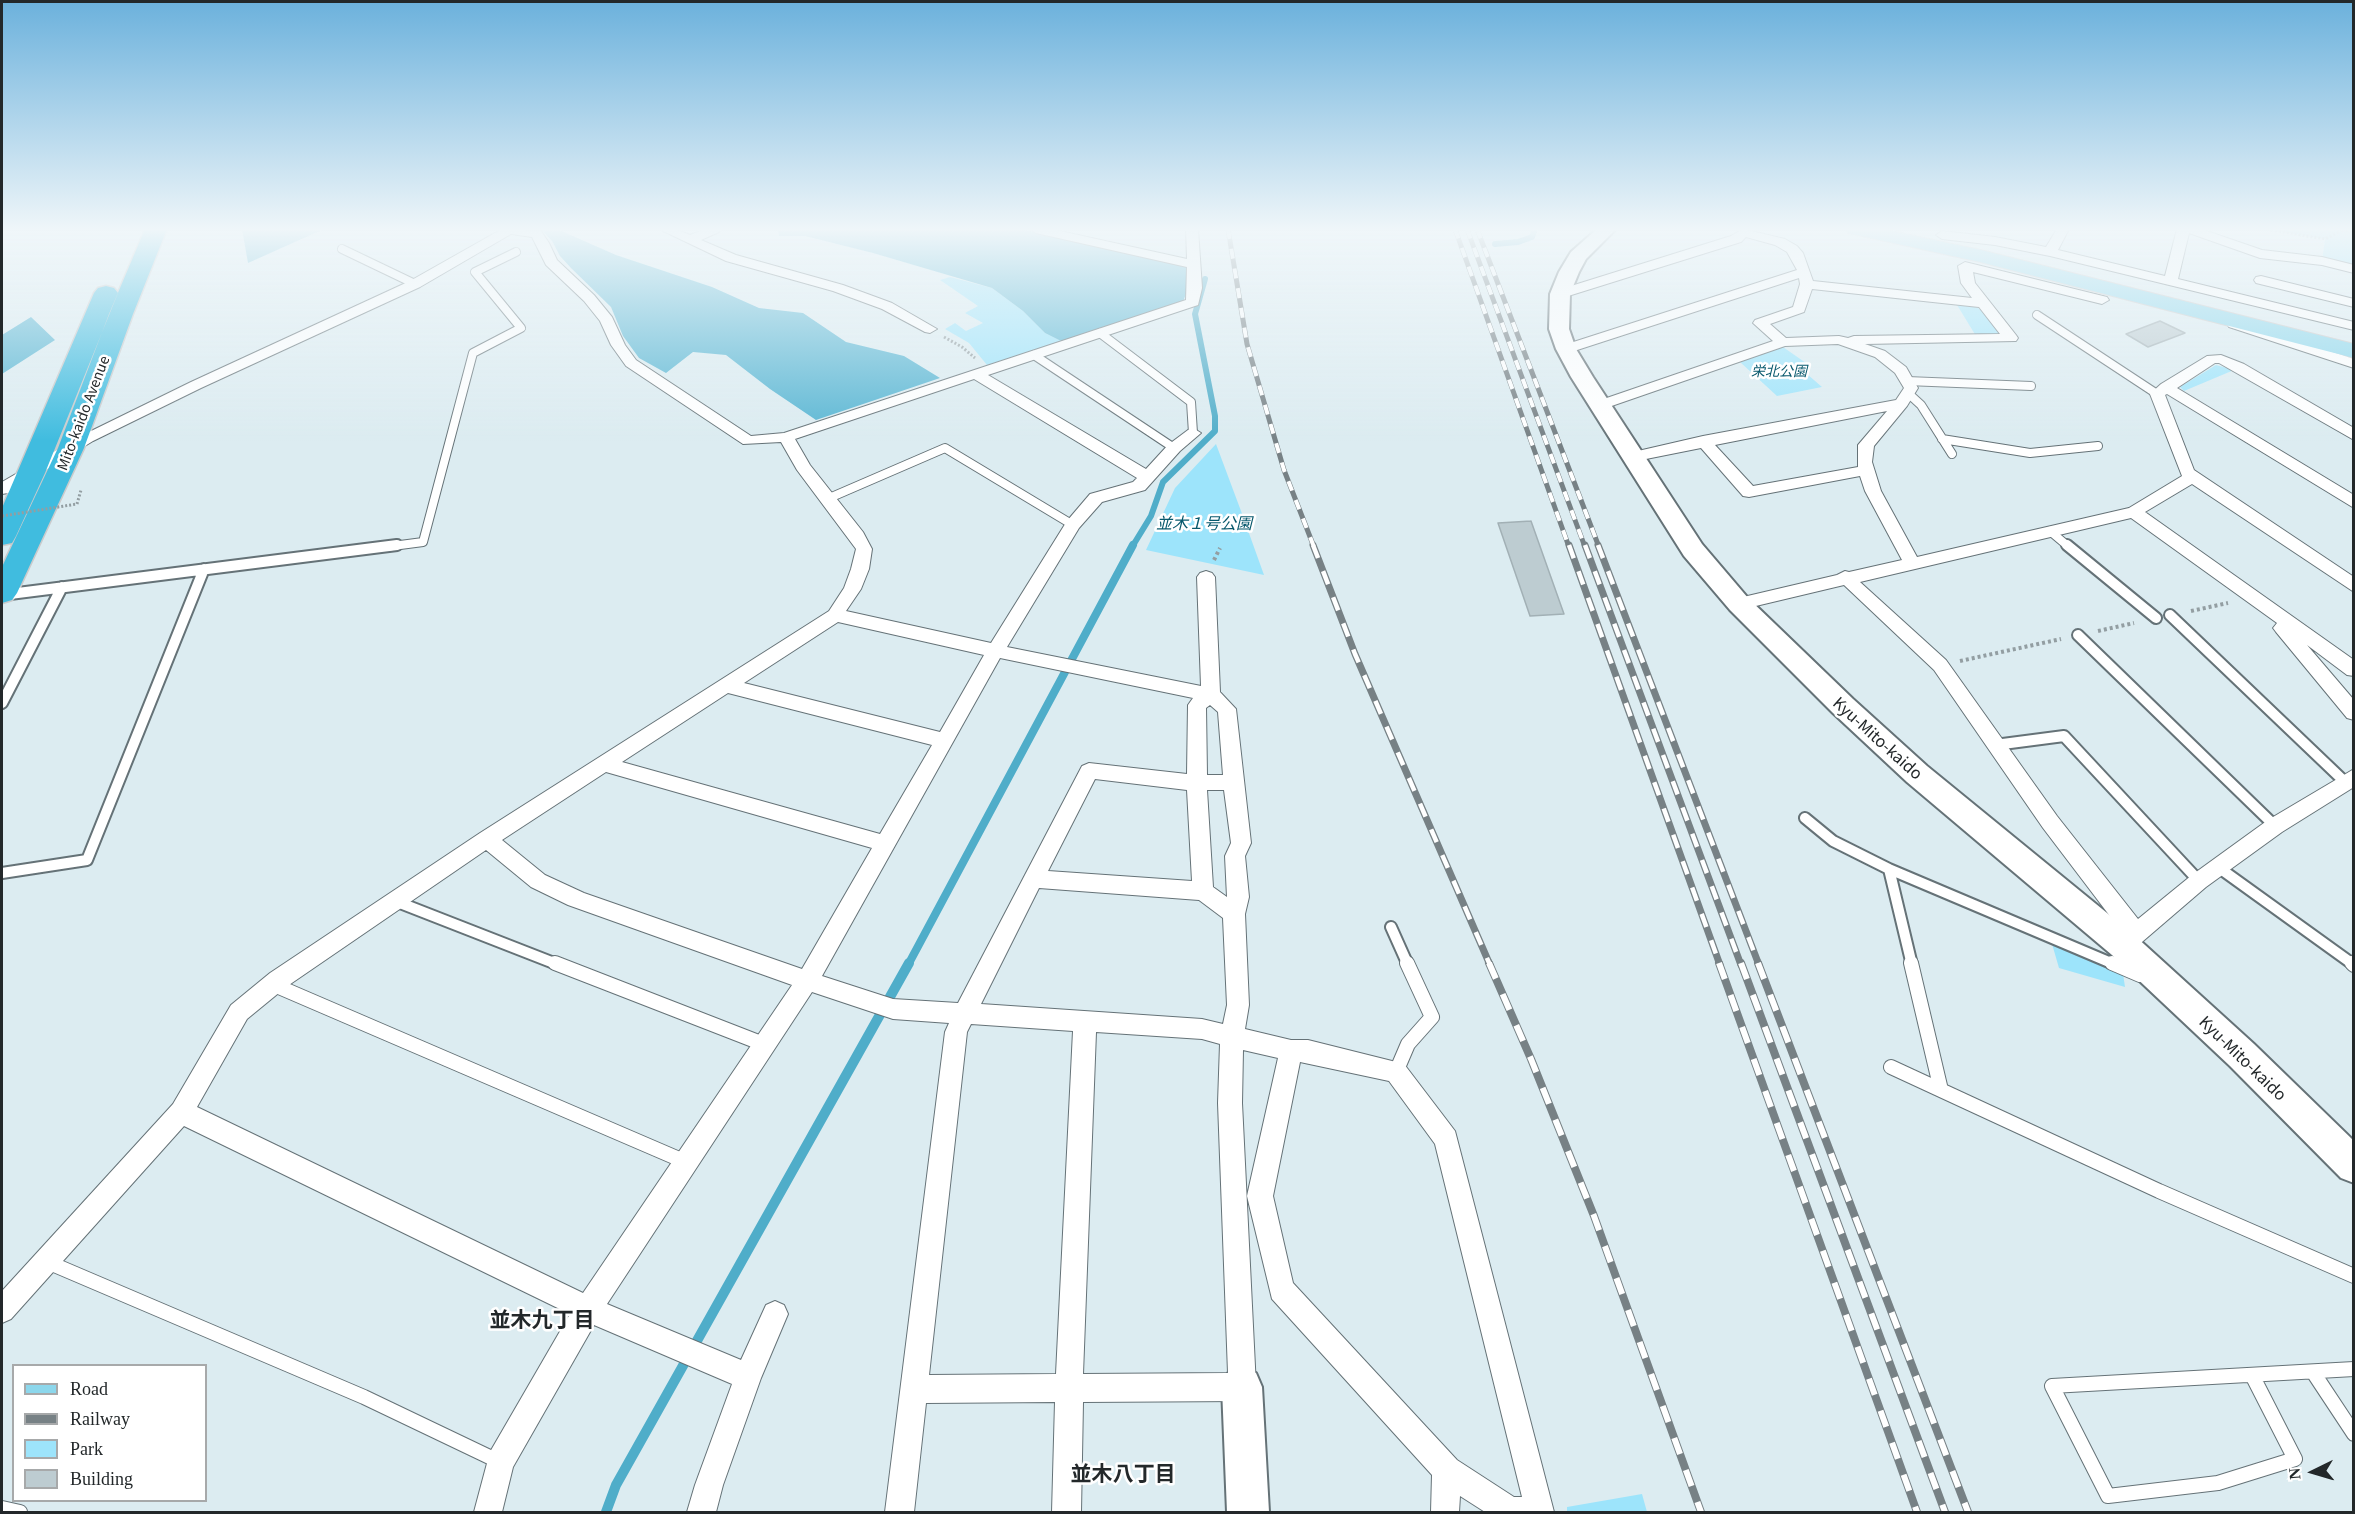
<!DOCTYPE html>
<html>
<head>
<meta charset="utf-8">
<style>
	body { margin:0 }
	#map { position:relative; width:2355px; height:1514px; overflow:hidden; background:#dcecf1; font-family:Georgia,serif }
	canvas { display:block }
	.frame { position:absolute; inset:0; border:3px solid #23282a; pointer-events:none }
	.legend { position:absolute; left:12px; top:1364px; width:195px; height:138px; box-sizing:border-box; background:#fff; border:2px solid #a7a9aa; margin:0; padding:8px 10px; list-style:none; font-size:18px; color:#23282a }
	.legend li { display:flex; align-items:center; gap:12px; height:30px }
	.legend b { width:30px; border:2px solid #a7a9aa }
	.north { position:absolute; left:2283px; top:1442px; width:60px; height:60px; -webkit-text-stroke:4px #fff; paint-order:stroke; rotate:265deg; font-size:16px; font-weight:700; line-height:24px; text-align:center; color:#23282a }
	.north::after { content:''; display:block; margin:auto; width:21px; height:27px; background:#23282a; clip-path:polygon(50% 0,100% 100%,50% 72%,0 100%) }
</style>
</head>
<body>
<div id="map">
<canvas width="2355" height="1514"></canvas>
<div class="frame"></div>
<ul class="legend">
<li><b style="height:8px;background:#8cd7ec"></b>Road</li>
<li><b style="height:8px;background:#778185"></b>Railway</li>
<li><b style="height:16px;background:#9de4fb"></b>Park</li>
<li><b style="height:16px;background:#bdccd1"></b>Building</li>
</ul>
<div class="north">N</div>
</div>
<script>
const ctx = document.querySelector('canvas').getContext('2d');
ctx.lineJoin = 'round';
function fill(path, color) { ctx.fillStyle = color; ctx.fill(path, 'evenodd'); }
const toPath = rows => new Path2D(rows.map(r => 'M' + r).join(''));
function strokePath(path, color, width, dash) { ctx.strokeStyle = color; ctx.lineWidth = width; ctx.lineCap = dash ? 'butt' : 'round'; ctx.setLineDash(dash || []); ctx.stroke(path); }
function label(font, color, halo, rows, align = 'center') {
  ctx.font = font + ' Georgia,"Noto Sans JP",serif'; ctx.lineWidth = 5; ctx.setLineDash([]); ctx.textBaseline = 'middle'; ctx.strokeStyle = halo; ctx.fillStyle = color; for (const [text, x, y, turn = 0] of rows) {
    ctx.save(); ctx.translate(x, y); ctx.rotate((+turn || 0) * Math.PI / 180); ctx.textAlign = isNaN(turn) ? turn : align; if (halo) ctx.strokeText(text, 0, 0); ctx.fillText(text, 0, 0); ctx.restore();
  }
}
const green = toPath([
	[2265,229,2353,229,2353,269,2322,261,2325,239],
	[950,277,992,288,1023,311,1045,333,1063,342,987,365,969,343,945,329,955,323,966,331,983,323,965,313,978,306,940,280],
	[1957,305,1973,306,1984,311,2001,332,1997,336,1976,336],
	[1783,347,1806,363,1799,367,1822,387,1777,396,1740,362],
	[2216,365,2234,370,2184,391,2180,387],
	[1216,444,1241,511,1264,575,1146,550,1175,488],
	[2050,937,2122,967,2125,987,2059,968],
	[1642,1494,1647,1512,1567,1512,1567,1507]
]);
const forest = toPath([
	[242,229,324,229,248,263],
	[541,229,557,229,616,255,712,287,759,308,803,313,846,342,904,356,940,378,816,420,770,389,726,355,693,352,666,373,639,358,623,336,611,307,571,268,560,256,552,241],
	[778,229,1021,229,1187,266,1189,285,1183,302,1063,342,1045,333,1023,311,992,288,873,253,805,236,779,236],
	[31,317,55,340,2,374,2,335]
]);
const streamFar2 = toPath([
	[1495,244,1518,242,1532,237,1535,229],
	[1132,547,1151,516,1163,482,1215,431,1215,416,1195,314,1205,279]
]);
const streamFar1 = toPath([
	[908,965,1133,545]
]);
const stream = toPath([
	[606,1512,616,1485,909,963]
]);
const building = toPath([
	[2160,321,2185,333,2148,347,2126,334,2160,321],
	[1531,521,1564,614,1530,616,1498,523,1531,521]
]);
const pathFar1 = toPath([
	[2338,229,2354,232],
	[2271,230,2325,239,2345,229],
	[944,337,962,347,975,358],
	[77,504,81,490]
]);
const path = toPath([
	[1214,560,1220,548],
	[2191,611,2228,603],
	[2098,631,2134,623],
	[1960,661,2061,639]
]);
const laneFar2 = toPath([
	[342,249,415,284],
	[2037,315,2157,394],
	[1100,333,1191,402,1193,433],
	[1034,355,1174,448],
	[1907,381,2031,386],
	[1909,394,1921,405,1952,454],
	[1942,439,2030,453,2098,446],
	[827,499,945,448,1073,525],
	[2050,531,2069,547],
	[385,547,423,542,473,353,521,328,475,272,516,252]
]);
const laneFar1 = toPath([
	[2067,545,2156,618],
	[2,595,397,545],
	[2170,615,2345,782],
	[2078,635,2275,826],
	[2,703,62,587],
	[1995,745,2064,736,2199,881],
	[1805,818,1833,841,1889,869],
	[2218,867,2354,965],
	[2,873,87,860,204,569],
	[395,901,559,965],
	[1391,927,1408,965],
	[1912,965,1889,869,2116,965]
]);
const lane = toPath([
	[555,963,766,1045],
	[1911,963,1941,1090],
	[2112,963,2140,975],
	[2352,963,2354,965],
	[272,984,686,1162],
	[1891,1067,2159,1191,2354,1276],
	[1396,1072,1408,1044,1432,1017,1407,963],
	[45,1261,364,1397,500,1462],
	[2313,1372,2354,1434],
	[2252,1375,2295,1459,2218,1483,2108,1496,2052,1386,2354,1369],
	[2,1508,20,1512]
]);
const street = toPath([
	[502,229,541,231,549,243,557,260,594,295,612,317,625,345,636,360,751,436,784,433,1186,300,1187,267,1036,233,1030,229,1051,229,1187,259,1186,229,1198,229,1202,288,1198,305,988,375,1146,469,1168,445,1188,430,1193,428,1201,433,1180,451,1145,490,1102,502,1079,528,1007,647,1201,686,1197,577,1200,573,1206,571,1212,573,1215,577,1220,692,1236,709,1251,843,1245,856,1249,897,1245,914,1249,1005,1245,1029,1291,1040,1308,1040,1404,1064,1455,1131,1554,1512,1485,1512,1460,1496,1459,1512,1431,1512,1432,1475,1272,1299,1247,1196,1278,1058,1243,1050,1242,1103,1256,1387,1252,1397,1242,1401,1083,1402,1081,1512,1052,1512,1055,1402,926,1403,914,1512,885,1512,945,1032,949,1023,893,1019,812,992,607,1304,741,1360,766,1305,775,1301,784,1305,788,1314,761,1378,723,1485,716,1512,687,1512,695,1485,732,1384,594,1325,513,1467,502,1512,474,1512,490,1452,570,1314,184,1126,11,1319,2,1323,2,1291,173,1104,231,1005,270,973,480,833,829,611,844,588,851,569,856,549,797,470,781,442,743,444,626,366,611,345,600,321,584,301,546,265,532,237,511,234,420,287,201,388,93,441,8,493,2,494,2,482,83,435,191,382,410,281,502,229],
	[974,379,1137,478,1133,482,1090,494,1067,521,991,643,846,611,861,589,869,569,872,549,863,532,810,465,795,439,974,379],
	[838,622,984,655,940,732,744,683,838,622],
	[1000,658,1193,698,1188,705,1187,774,1089,763,1082,766,958,1003,893,999,822,976,1000,658],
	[728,693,932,745,880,834,622,762,728,693],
	[1210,705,1218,712,1223,775,1207,775,1206,708,1210,705],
	[606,772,872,848,802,969,584,893,545,875,502,840,606,772],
	[1095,779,1187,790,1192,881,1048,871,1095,779],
	[1207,790,1224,790,1231,843,1225,856,1227,897,1213,887,1207,790],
	[486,850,531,887,568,905,792,985,583,1293,197,1107,247,1019,286,987,486,850],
	[1039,888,1199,900,1223,918,1227,1005,1223,1024,1202,1019,981,1004,1039,888],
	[971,1024,1073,1031,1056,1374,929,1375,967,1032,971,1024],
	[1096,1032,1202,1039,1220,1044,1218,1103,1228,1373,1083,1374,1096,1032],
	[1300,1062,1389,1081,1435,1144,1522,1497,1514,1497,1457,1460,1293,1283,1273,1196,1300,1062],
	[659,229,675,229,690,235,705,229,720,229,719,232,701,240,736,255,843,285,892,303,937,329,930,333,925,332,882,309,833,291,726,261,659,229],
	[1743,229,1785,239,1797,246,1803,253,1813,281,1972,298,1961,283,1958,266,1965,262,2107,297,2109,300,2102,304,1973,272,1975,283,2016,335,2018,338,2016,341,1865,344,1885,351,1906,367,1918,388,1907,406,1874,446,1872,462,1881,491,1917,557,2129,508,2182,476,2150,394,2161,384,2207,356,2221,355,2244,364,2354,428,2354,440,2219,363,2215,363,2177,388,2354,495,2354,508,2167,394,2165,395,2194,470,2354,577,2354,592,2192,484,2145,512,2354,660,2354,676,2347,675,2307,645,2354,700,2354,720,2347,718,2276,632,2273,628,2277,623,2131,518,1860,582,1946,660,2057,816,2138,919,2192,875,2268,820,2354,769,2354,787,2282,832,2206,887,2135,948,2127,950,2119,948,2116,941,2122,932,2043,828,1934,670,1844,585,1739,610,1733,608,1730,604,1733,600,1739,598,1837,575,1845,571,1849,572,1902,560,1865,491,1860,476,1749,497,1743,496,1701,448,1631,462,1623,457,1625,454,1703,436,1896,400,1904,388,1895,373,1875,357,1838,344,1785,346,1600,410,1592,405,1595,402,1773,341,1753,323,1755,320,1793,307,1800,284,1799,278,1571,352,1561,352,1559,349,1561,346,1797,270,1787,252,1775,245,1746,237,1741,242,1565,297,1560,298,1553,294,1555,291,1731,236,1743,229],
	[1812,289,1979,307,2000,334,1854,336,1848,338,1839,336,1786,338,1770,324,1804,312,1812,289],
	[1887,411,1858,445,1858,467,1753,486,1715,445,1887,411],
	[2057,229,2069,229,2058,250,2165,276,2177,229,2201,229,2262,250,2322,257,2354,265,2354,273,2322,265,2260,258,2189,233,2178,279,2354,322,2354,330,2050,256,1995,245,1942,239,1936,235,1942,231,1995,237,2046,247,2057,229],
	[2261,276,2354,299,2354,307,2256,283,2254,280,2256,277,2261,276],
	[2234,320,2354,359,2354,368,2229,327,2227,324,2234,320]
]);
const secondary = toPath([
	[1597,229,1616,229,1586,259,1579,272,1570,294,1569,329,1576,349,1593,377,1702,544,1748,598,1853,699,1927,766,2134,935,2254,1044,2354,1141,2354,1183,2341,1178,2230,1066,2112,955,1907,782,1833,713,1730,610,1684,556,1571,377,1556,349,1549,329,1550,294,1559,272,1571,252,1597,229],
	[1242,1367,1256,1373,1262,1387,1269,1512,1227,1512,1222,1387,1228,1373,1242,1367]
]);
const primary = toPath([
	[1845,229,1882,229,1981,250,2354,344,2354,358,1980,262,1848,233,1845,229]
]);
const highway = toPath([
	[145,229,167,229,133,314,84,448,17,593,12,600,2,603,2,567,58,448,109,314,145,229],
	[106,286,114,288,118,293,45,473,16,536,12,543,2,545,2,508,94,293,98,288,106,286]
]);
const railFar2 = toPath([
	[1228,229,1247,344,1284,470,1314,547],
	[1455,229,1569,547],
	[1467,229,1585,547],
	[1477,229,1599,547]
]);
const railFar1 = toPath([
	[1313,545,1355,654,1490,965],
	[1569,545,1720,965],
	[1585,545,1741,965],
	[1598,545,1759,965]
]);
const rail = toPath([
	[1489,963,1531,1059,1594,1216,1701,1512],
	[1719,963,1917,1512],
	[1741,963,1945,1512],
	[1758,963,1968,1512]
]);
const pathBridge = toPath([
	[2,516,77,504]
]);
const farParknames = [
	["栄北公園",1779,371]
];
const farStreetnames = [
	["Mito-kaido Avenue",83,413,-69]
];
const parkNames = [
	["並木１号公園",1204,523]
];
const streetNames = [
	["Kyu-Mito-kaido",1878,738,42],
	["Kyu-Mito-kaido",2243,1058,44]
];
const nearNeighbourhoodnames = [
	["並木九丁目",542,1319],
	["並木八丁目",1123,1473]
];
fill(green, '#9de4fb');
fill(forest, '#59b6d3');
strokePath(streamFar2, '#4fadc9', 6);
strokePath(streamFar1, '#4fadc9', 8);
strokePath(stream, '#4fadc9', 10);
fill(building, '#bdccd1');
strokePath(building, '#a2b0b5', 1.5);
strokePath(laneFar2, '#657277', 10);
strokePath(laneFar1, '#657277', 14);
strokePath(lane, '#657277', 16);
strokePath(street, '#657277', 2);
strokePath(secondary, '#657277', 4);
strokePath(primary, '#cacbcc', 2);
strokePath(highway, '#cacbcc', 3);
strokePath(pathFar1, '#939ea2', 3, [2, 2]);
strokePath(path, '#939ea2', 4, [3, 3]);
strokePath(laneFar2, '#fff', 8);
strokePath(laneFar1, '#fff', 10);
strokePath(lane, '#fff', 14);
fill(street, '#fff');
fill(secondary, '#fff');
fill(primary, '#8cd7ec');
fill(highway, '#40bcdf');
strokePath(railFar2, '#778185', 5);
strokePath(railFar1, '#778185', 7);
strokePath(rail, '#778185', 8);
strokePath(railFar2, '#fff', 4, [10]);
strokePath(railFar1, '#fff', 4.5, [14]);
strokePath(rail, '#fff', 6, [17]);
strokePath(pathBridge, '#939ea2', 3, [2, 2]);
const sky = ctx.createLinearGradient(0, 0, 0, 441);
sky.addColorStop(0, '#6bb1dc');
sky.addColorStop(0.52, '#eff6f9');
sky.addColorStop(1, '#eff6f900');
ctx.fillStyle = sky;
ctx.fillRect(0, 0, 2355, 441);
label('italic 14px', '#08596d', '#fff', farParknames);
label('14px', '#23282a', '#fff', farStreetnames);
label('italic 16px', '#08596d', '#fff', parkNames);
label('16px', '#23282a', '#fff', streetNames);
label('bold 21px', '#23282a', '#fff', nearNeighbourhoodnames);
</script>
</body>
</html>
